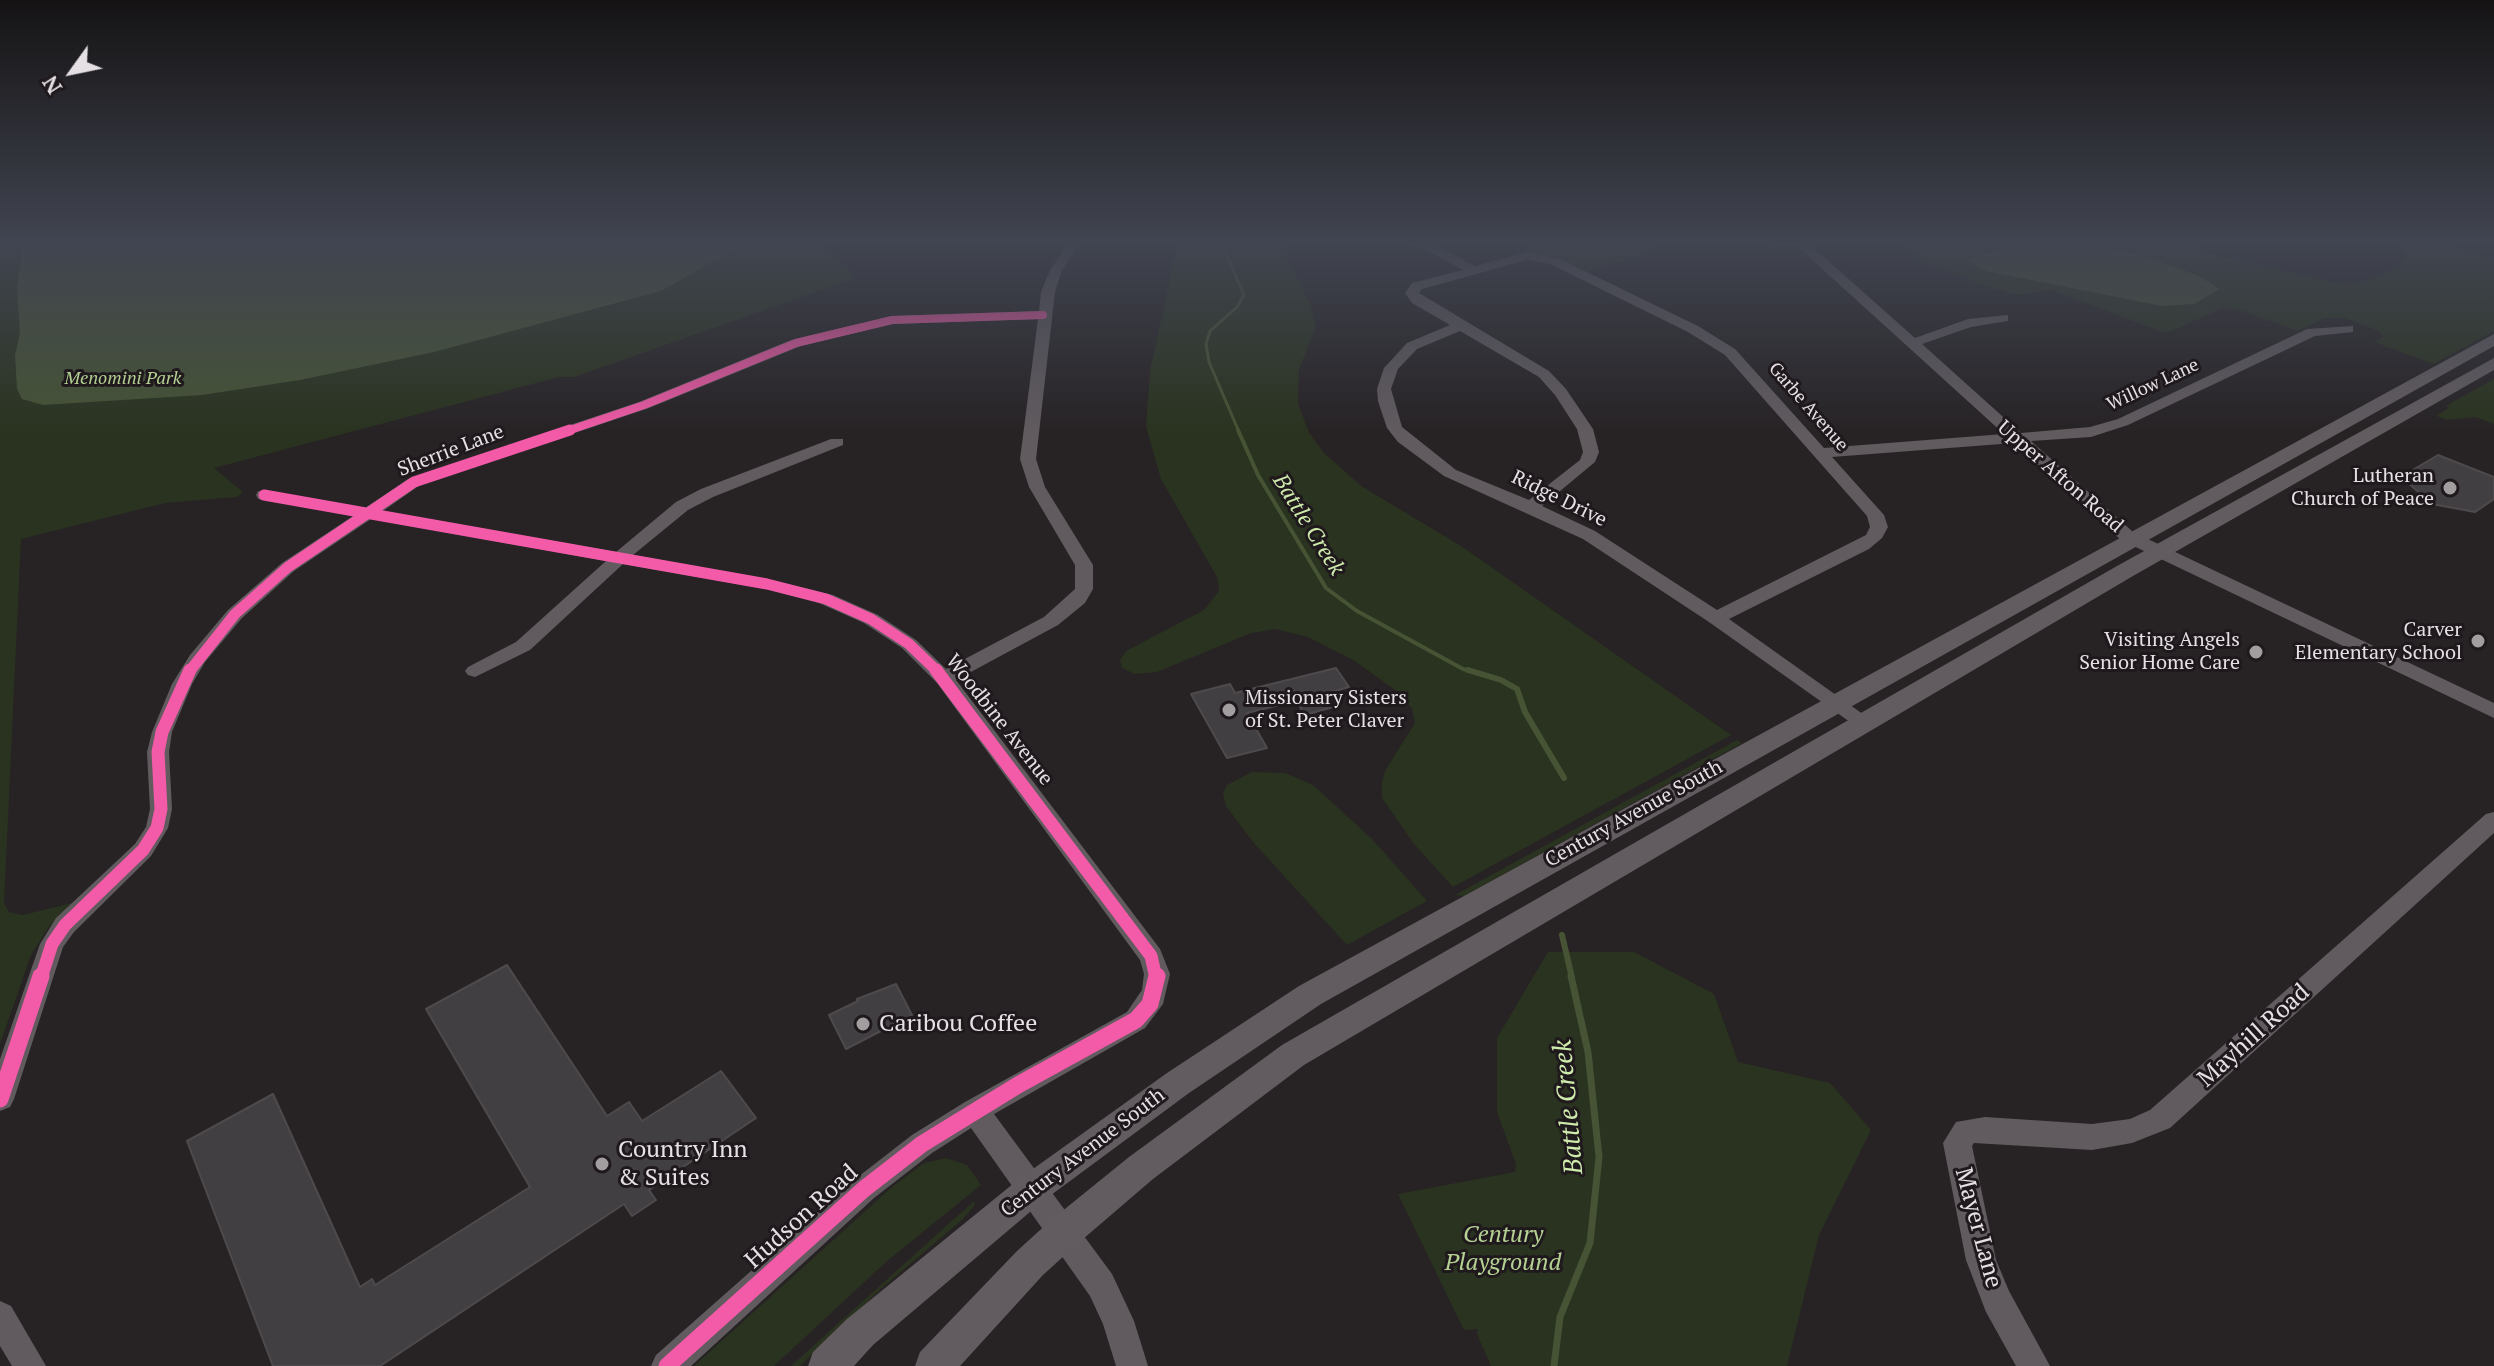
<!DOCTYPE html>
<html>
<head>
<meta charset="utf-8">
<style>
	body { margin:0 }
	#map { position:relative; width:2494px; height:1366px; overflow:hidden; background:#272325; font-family:"PT Serif",serif }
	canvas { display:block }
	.north { position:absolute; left:32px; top:32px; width:80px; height:80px; -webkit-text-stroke:6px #1f191d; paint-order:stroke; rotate:237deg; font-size:22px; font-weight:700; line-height:32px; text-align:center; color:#e4e0e3 }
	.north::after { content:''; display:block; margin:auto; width:28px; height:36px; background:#e4e0e3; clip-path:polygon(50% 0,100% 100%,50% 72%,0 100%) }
</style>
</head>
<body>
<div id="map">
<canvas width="2494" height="1366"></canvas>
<div class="north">N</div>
</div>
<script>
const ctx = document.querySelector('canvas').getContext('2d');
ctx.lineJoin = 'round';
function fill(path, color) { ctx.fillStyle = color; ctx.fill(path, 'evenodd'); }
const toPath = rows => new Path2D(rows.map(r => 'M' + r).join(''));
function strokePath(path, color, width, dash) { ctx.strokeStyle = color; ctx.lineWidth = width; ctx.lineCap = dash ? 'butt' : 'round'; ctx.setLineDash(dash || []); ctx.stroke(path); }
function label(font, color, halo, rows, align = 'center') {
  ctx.font = font + ' "PT Serif",serif'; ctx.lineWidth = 6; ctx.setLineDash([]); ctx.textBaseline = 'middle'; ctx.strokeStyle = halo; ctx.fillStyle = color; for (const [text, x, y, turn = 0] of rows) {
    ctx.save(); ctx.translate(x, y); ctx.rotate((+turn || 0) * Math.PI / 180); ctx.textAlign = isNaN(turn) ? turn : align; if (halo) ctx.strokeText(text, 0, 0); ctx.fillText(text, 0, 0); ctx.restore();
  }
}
const green = toPath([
	[0,242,23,242,19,274,195,242,834,242,824,245,856,278,574,377,559,377,214,468,243,492,237,497,165,503,21,539,4,903,9,912,23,915,72,903,50,925,31,955,0,1044],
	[1178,242,1291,242,1287,252,1288,260,1311,306,1316,326,1299,370,1298,404,1309,432,1323,452,1361,486,1461,546,1731,735,1453,887,1414,844,1382,798,1382,782,1385,771,1415,723,1412,708,1395,690,1355,661,1308,637,1275,629,1251,633,1157,672,1135,674,1122,668,1120,660,1126,651,1204,610,1219,591,1217,577,1161,479,1146,427,1150,371],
	[1545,242,1653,242,1645,254,1587,272,1552,256,1528,253,1526,247],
	[1900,242,2200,242,2198,249,2210,254,2345,285,2366,281,2400,266,2403,255,2397,242,2442,242,2494,260,2494,331,2434,364,2374,342,2383,337,2379,331,2345,318,2325,318,2298,331,2243,311,2223,308,2171,331,2163,332,2051,290,2017,295,1980,284,1919,260],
	[2494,379,2494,424,2475,417,2447,420,2436,416,2449,408,2446,406],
	[1737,740,1742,743,1464,896,1455,895],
	[1252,772,1285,773,1313,785,1372,839,1427,901,1347,945,1253,842,1226,806,1223,794,1227,785],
	[1548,952,1634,952,1714,994,1738,1062,1830,1083,1871,1130,1819,1235,1787,1366,1491,1366,1477,1334,1478,1329,1464,1330,1398,1194,1515,1172,1516,1164,1497,1112,1497,1038],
	[946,1158,967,1165,981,1185,887,1261,774,1366,694,1366,892,1187,924,1163],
	[974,1201,975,1205,963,1219,883,1287,800,1366,791,1366]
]);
const water = toPath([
	[23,242,747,242,661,291,434,352,300,380,202,395,43,405,22,399,17,389,15,355,20,333,17,288],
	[2052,243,2098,247,2144,256,2197,275,2220,289,2194,304,2162,306,1986,271,1966,260,2003,249]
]);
const streamFar3 = toPath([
	[1221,242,1244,295,1237,307,1210,331,1206,344,1209,362,1239,432]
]);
const streamFar2 = toPath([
	[1238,430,1258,475,1326,588,1357,611,1463,669,1475,672]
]);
const streamFar1 = toPath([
	[1468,670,1501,680,1517,689,1525,712,1564,778],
	[1562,935,1572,978]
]);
const stream = toPath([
	[1554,1366,1560,1317,1590,1243,1599,1157,1588,1052,1571,976]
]);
const building = toPath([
	[2438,455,2494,477,2494,499,2475,512,2432,504,2406,481,2411,471,2438,455],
	[1336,668,1349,687,1324,694,1333,707,1305,715,1296,701,1247,713,1267,748,1227,758,1191,694,1230,684,1235,693,1336,668],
	[507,965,607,1116,629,1102,642,1121,721,1071,756,1118,649,1190,656,1200,632,1216,624,1204,380,1366,273,1366,187,1141,273,1094,360,1287,372,1279,375,1285,530,1187,426,1009,507,965],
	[896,984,912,1015,846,1049,829,1015,858,1001,857,999,896,984]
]);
const minor = toPath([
	[1069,242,1081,242,1062,270,1055,292,1036,459,1045,487,1093,565,1093,589,1085,603,1058,625,956,680,1160,949,1170,974,1163,1004,1145,1028,994,1114,1112,1274,1134,1321,1148,1366,1116,1366,1103,1324,1090,1296,971,1128,932,1153,874,1198,691,1366,651,1366,656,1355,854,1180,912,1135,965,1102,1127,1012,1142,990,1144,974,1140,960,937,683,902,648,864,623,819,603,766,589,623,564,530,650,475,677,468,675,465,671,468,667,516,642,606,561,371,519,294,571,242,618,205,662,192,684,172,732,169,752,172,809,168,828,151,856,74,932,63,947,14,1099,10,1107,0,1111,0,1059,40,944,56,918,135,844,146,827,150,809,147,752,152,732,172,684,190,655,228,610,282,563,353,516,258,499,256,495,258,491,365,508,408,479,639,402,791,340,892,316,1039,311,1041,292,1050,270,1069,242],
	[1038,319,1020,459,1029,487,1075,565,1075,589,1044,617,946,669,916,640,878,615,833,595,767,579,633,555,688,510,713,497,843,445,843,439,831,439,701,489,676,502,616,552,383,511,420,485,649,408,801,346,892,324,1038,319],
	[1399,242,1434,244,1475,266,1527,252,1558,258,1698,326,1735,349,1824,448,2004,434,1797,246,1773,246,1767,242,1807,242,1915,338,1968,319,2008,315,2008,321,1971,327,1922,344,2021,433,2090,427,2118,419,2307,329,2353,326,2353,332,2315,336,2128,425,2091,437,2031,441,2133,532,2494,703,2494,718,2121,540,2014,443,1832,457,1884,515,1888,527,1882,538,1869,549,1729,619,1874,722,1864,729,1857,727,1709,622,1583,539,1444,476,1398,442,1387,428,1378,401,1377,389,1384,368,1407,343,1450,325,1412,303,1405,293,1412,283,1463,270,1426,250,1399,242],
	[1527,260,1550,264,1688,332,1725,355,1867,516,1870,527,1866,535,1717,610,1595,531,1542,506,1595,462,1599,452,1593,429,1566,389,1549,371,1419,293,1422,289,1527,260],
	[1460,331,1539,377,1555,395,1577,429,1583,452,1580,460,1529,500,1456,470,1402,427,1391,389,1398,369,1417,349,1460,331],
	[2494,812,2494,833,2170,1128,2132,1143,2092,1150,1974,1143,1972,1146,1996,1260,2009,1291,2050,1366,2016,1366,1986,1312,1966,1260,1943,1143,1956,1122,1985,1117,2092,1124,2130,1119,2150,1110,2486,814,2494,812],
	[0,1301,11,1306,46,1366,12,1366,0,1346,0,1301]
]);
const major = toPath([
	[2494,334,2494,346,1321,1004,1189,1093,1043,1201,873,1345,854,1366,808,1366,813,1352,847,1319,1019,1179,1167,1073,1299,986,2494,334],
	[2494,358,2494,370,2133,576,1304,1065,1153,1179,1076,1245,1043,1275,960,1366,915,1366,920,1352,1017,1251,1050,1221,1129,1157,1282,1045,2117,566,2494,358]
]);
const cyclewayFar3 = toPath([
	[564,432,644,405,796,343,892,320,1043,315]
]);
const cyclewayFar2 = toPath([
	[264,495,767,584,826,599,871,619,909,644,938,672],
	[189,672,235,614,288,567,414,482,570,430]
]);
const cyclewayFar1 = toPath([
	[936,670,1151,956,1156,978],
	[41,978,52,944,65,925,143,850,157,828,161,809,158,752,162,732,190,670]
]);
const cycleway = toPath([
	[0,1099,41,976],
	[667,1366,864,1189,922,1144,1018,1085,1136,1020,1150,1004,1157,976]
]);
const markers = [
	[2450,488,8,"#a29ea0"],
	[2478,641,8,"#a29ea0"],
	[2256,652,8,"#a29ea0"],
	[1229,710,8,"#a29ea0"],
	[863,1024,8,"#a29ea0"],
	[602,1164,8,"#a29ea0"]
];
const farParknames = [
	["Menomini Park",123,379]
];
const farStreetnames = [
	["Willow Lane",2153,385,-25],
	["Garbe Avenue",1808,407,49]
];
const streetNames = [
	["Sherrie Lane",451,451,-21],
	["Upper Afton Road",2060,477,41],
	["Ridge Drive",1559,499,26],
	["Woodbine Avenue",999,720,52],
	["Century Avenue South",1634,814,-29],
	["Century Avenue South",1083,1153,-37]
];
const poiNames = [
	["Lutheran",2434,476],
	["Church of Peace",2434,499],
	["Carver",2462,630],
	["Elementary School",2462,653],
	["Visiting Angels",2240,640],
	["Senior Home Care",2240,663],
	["Missionary Sisters",1245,698,"left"],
	["of St. Peter Claver",1245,721,"left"]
];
const waterNames = [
	["Battle Creek",1308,525,58]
];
const nearPoinames = [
	["Caribou Coffee",879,1024],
	["Country Inn",618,1150],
	["& Suites",618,1178]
];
const nearStreetnames = [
	["Mayhill Road",2254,1036,-42],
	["Hudson Road",802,1217,-42],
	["Mayer Lane",1978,1228,75]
];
const nearParknames = [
	["Century",1503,1235],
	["Playground",1503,1263]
];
const nearWaternames = [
	["Battle Creek",1569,1107,-95]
];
fill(green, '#2a331f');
fill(water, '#465334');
strokePath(streamFar3, '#465334', 3);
strokePath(streamFar2, '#465334', 4);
strokePath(streamFar1, '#465334', 6);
strokePath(stream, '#465334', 7);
fill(building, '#423f42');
strokePath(building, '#4e4a4c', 2);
fill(minor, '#615b5f');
fill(major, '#625c60');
strokePath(cyclewayFar3, '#f35aa7', 8);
strokePath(cyclewayFar2, '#f35aa7', 11);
strokePath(cyclewayFar1, '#f35aa7', 13);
strokePath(cycleway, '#f35aa7', 17);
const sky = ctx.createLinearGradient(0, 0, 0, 433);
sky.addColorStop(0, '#151314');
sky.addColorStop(0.56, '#414551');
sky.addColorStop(1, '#41455100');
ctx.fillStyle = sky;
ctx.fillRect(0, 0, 2494, 433);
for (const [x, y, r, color] of markers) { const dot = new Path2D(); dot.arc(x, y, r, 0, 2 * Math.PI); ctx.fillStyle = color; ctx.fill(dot); strokePath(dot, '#1f191d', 3); }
label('italic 18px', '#b4d193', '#1f191d', farParknames);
label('18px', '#e4e0e3', '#1f191d', farStreetnames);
label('20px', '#e4e0e3', '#1f191d', streetNames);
label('20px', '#e4e0e3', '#1f191d', poiNames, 'right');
label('italic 22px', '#ceebac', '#1f191d', waterNames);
label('24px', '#e4e0e3', '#1f191d', nearPoinames, 'left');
label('24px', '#e4e0e3', '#1f191d', nearStreetnames);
label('italic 24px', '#b4d193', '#1f191d', nearParknames);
label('italic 26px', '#ceebac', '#1f191d', nearWaternames);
</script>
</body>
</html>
